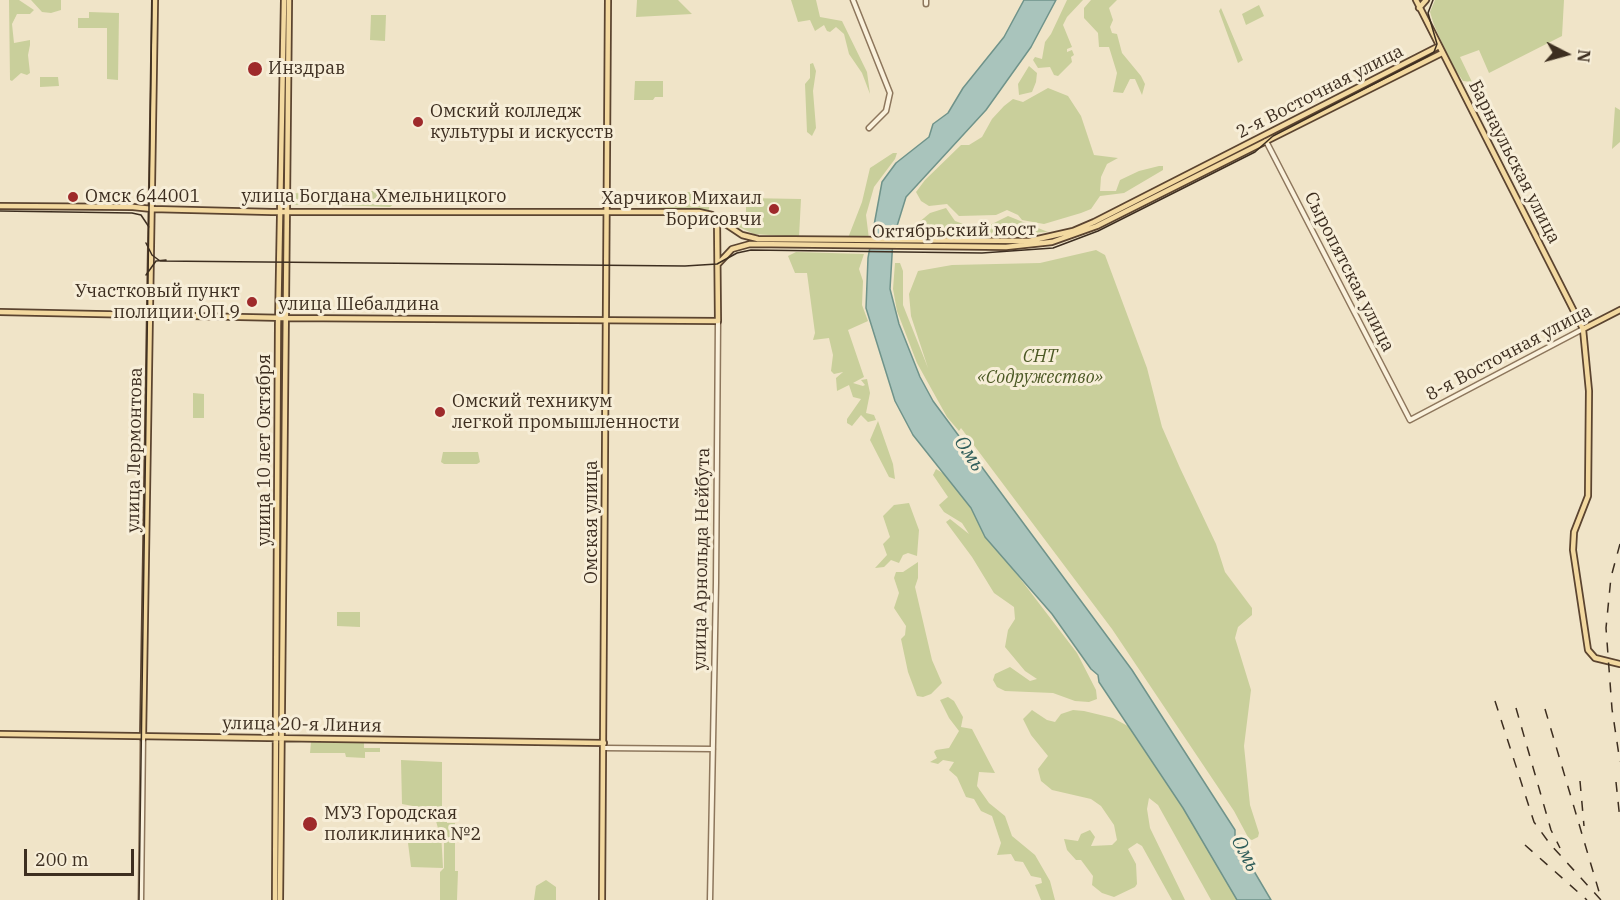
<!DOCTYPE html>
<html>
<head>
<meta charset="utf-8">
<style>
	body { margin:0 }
	#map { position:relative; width:1620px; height:900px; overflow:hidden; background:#f0e4c8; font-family:"IBM Plex Serif",serif }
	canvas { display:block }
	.north { position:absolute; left:1536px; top:24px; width:60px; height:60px; -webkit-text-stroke:4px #f7eed8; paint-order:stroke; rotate:96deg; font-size:16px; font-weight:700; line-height:24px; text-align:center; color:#3d2e20 }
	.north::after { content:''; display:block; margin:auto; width:21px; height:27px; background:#3d2e20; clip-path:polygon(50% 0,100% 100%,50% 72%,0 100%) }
	.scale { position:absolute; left:24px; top:849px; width:110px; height:27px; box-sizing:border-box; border:3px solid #3d2e20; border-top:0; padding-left:8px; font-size:18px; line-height:21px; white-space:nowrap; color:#3d2e20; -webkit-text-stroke:4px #f7eed8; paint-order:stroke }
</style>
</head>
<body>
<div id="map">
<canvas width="1620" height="900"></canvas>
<div class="north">N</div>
<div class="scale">200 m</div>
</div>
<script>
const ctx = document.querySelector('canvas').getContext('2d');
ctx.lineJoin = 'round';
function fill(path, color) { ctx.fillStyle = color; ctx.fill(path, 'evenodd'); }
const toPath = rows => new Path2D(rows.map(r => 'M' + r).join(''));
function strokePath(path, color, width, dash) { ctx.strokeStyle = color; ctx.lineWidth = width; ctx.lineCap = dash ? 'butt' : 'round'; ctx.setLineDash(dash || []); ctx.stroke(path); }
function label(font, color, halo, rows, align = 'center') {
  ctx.font = font + ' "IBM Plex Serif",serif'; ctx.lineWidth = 6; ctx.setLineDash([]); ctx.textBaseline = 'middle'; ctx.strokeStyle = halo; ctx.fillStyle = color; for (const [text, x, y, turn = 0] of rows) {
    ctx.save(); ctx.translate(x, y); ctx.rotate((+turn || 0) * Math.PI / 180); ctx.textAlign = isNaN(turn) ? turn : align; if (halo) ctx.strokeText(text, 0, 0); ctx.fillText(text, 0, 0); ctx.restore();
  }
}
const green = toPath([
	[9,0,19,0,34,10,30,14,17,14,12,24,14,43,30,40,30,45,28,55,30,73,27,75,21,73,12,81,10,80],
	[31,0,61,0,61,10,51,13,42,12],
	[637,0,678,0,692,14,636,17],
	[791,0,816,0,820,17,842,21,867,72,870,94,862,73,849,54,844,34,836,27,830,32,827,31,824,25,815,31,810,20,798,22],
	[1067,0,1083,0,1067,17,1063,25,1072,47,1067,49,1067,52,1072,50,1074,55,1071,57,1072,62,1058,76,1054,75,1050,67,1038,68,1033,60,1035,57,1042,59,1045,42,1051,34],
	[1091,0,1117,0,1109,8,1113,20,1110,27,1112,33,1117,34,1122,53,1141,76,1145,84,1142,95,1135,79,1130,79,1123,93,1113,92,1117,73,1109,47,1099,47,1098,33,1084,18,1084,8],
	[1435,0,1564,0,1562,36,1489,73,1479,50,1460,57,1472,82,1463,81,1452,65,1434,25,1430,12],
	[1259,5,1264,16,1246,25,1242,14],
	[1221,8,1243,60,1238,63,1219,11],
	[89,12,119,13,118,80,107,79,107,28,78,28,78,18,89,18],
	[371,15,386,15,385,41,370,40],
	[813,63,816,71,813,91,816,128,812,136,807,132,805,84,810,78,810,64],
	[1029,66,1037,73,1036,82,1032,92,1019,95,1018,84],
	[40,77,58,77,59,86,40,87],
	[635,81,663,81,663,97,655,97,653,100,634,100],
	[1048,88,1068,96,1081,116,1094,155,1118,158,1107,164,1101,177,1100,191,1116,191,1120,180,1139,171,1159,166,1163,166,1163,170,1124,193,1100,196,1091,209,1081,213,1044,224,1022,220,1018,215,1007,210,996,215,959,216,947,204,929,206,921,201,916,192,925,180,961,145,969,145,982,137,992,119,1004,106,1013,99,1023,102],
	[1615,107,1620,110,1620,142,1612,149],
	[893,153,897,153,895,159,874,187,866,215,869,239,848,238,862,202,870,168],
	[322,191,395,191,395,203,390,207,311,204,317,194],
	[653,192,710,192,709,210,652,207,644,201,644,197],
	[292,193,315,194,309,205,291,205],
	[746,198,801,199,799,237,754,234,728,222,723,217,746,218],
	[946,208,955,221,977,229,984,228,1008,216,1048,232,950,236,916,233,912,228,930,213],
	[1096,250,1105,255,1147,368,1162,427,1180,468,1216,544,1225,572,1252,608,1252,615,1238,627,1235,638,1251,690,1244,746,1250,805,1259,833,1258,837,1252,840,1249,839,1234,811,1112,629,961,428,959,431,947,417,917,363,897,311,893,289,895,263,900,263,903,271,903,305,928,368,911,316,909,294,918,271,952,265,1040,263],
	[796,252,864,254,859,269,863,281,862,305,868,321,848,330,864,377,853,383,863,386,865,385,861,380,867,379,870,393,866,413,874,415,876,420,868,422,861,415,852,426,847,423,847,419,861,399,853,397,849,385,837,391,836,378,843,372,834,374,831,371,833,355,829,338,813,340,815,333,807,273,795,273,788,256],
	[193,393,204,394,204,418,193,418],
	[878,421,893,464,895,479,889,477,870,440],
	[443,452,478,452,480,462,477,464,444,464,441,462],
	[936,469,946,475,971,505,996,547,1077,653,1096,690,1097,699,1089,702,1075,701,1053,693,1005,691,997,687,993,680,995,674,1010,667,1030,681,1037,679,1025,671,1005,647,1008,630,1015,619,1014,607,994,593,972,557,946,522,950,519,969,534,962,523,944,512,939,505,948,497,933,475],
	[909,503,919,530,917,556,908,553,903,555,899,563,891,560,884,567,875,568,887,555,883,544,890,537,883,516,894,505],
	[918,562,918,578,915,587,932,660,942,683,931,694,923,697,917,696,908,672,901,639,905,635,906,626,894,608,899,593,894,578,896,572,903,572],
	[337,612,360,612,360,627,337,626],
	[948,697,954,701,963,717,961,727,972,729,995,773,979,772,977,786,989,803,1005,816,1012,836,1035,855,1050,881,1055,900,1041,900,1035,885,1042,883,1041,878,1031,876,1023,862,1015,861,1011,854,997,855,1001,843,992,816,981,811,974,799,966,797,957,777,949,770,954,762,943,760,938,764,930,762,937,758,934,752,936,750,949,748,959,731,949,718,940,700],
	[1032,710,1047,720,1055,722,1061,714,1073,710,1084,711,1113,718,1137,731,1240,900,1211,900,1158,805,1149,798,1147,809,1150,828,1185,900,1172,900,1142,846,1137,843,1128,849,1136,864,1137,884,1135,887,1114,897,1102,893,1092,885,1093,876,1081,860,1076,860,1067,850,1064,839,1078,841,1081,834,1090,830,1095,837,1091,846,1112,845,1117,840,1114,825,1101,806,1091,799,1052,790,1041,781,1038,769,1048,756,1031,735,1023,719],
	[311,742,364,743,364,748,380,748,380,752,365,752,365,758,346,757,345,753,310,753],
	[401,760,442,762,442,807,447,808,447,823,455,823,455,871,458,871,457,900,440,900,440,872,444,868,444,837,441,833,443,868,411,867,408,843,401,834,407,830,414,834,429,835,434,830,439,832,436,821,428,820,429,809,402,804],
	[546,880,556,887,556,900,534,900,536,886]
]);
const water = toPath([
	[1024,0,1056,0,1031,47,986,110,906,197,893,239,890,289,899,324,920,377,933,401,1132,670,1235,830,1235,839,1271,900,1237,900,1183,808,1099,682,1098,675,1091,669,1052,614,985,537,971,508,913,435,895,401,866,308,868,258,882,182,896,163,929,137,933,124,948,113,963,88,1004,37,1024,0]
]);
const minor = toPath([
	[853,0,890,93,886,111,869,128],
	[926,4,926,0],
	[1266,141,1410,420,1583,329],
	[604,748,713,749],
	[141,900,143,738],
	[710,900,716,583,718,321]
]);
const major = toPath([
	[1416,0,1583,329,1589,391,1588,496,1574,532,1573,550,1588,650,1595,658,1620,664],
	[1419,8,1426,0],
	[0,206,133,207,152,209,272,212,699,212,712,215,742,235,758,239,1029,241,1073,231,1094,222,1439,46],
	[718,264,732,249,750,244,1006,247,1052,242,1097,226,1442,53],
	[0,312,288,318,718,321,717,219],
	[1583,329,1620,310],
	[0,734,604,743],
	[143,738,155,0],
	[275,900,278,326,284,0],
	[280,900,289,0],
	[602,900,608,0]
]);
const tram = toPath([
	[0,211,132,213,141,215,149,227],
	[146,243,152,255,160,261,685,266,717,264,737,253,751,250,982,253,1053,248,1098,231,1255,152,1273,136,1428,56,1434,52,1437,44,1428,13,1433,0],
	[146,275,156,261,166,260],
	[139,900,152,0]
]);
const rail = toPath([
	[1620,544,1611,577,1606,628,1612,709,1620,762],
	[1495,701,1534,822,1550,844,1601,900],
	[1516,708,1551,830,1560,848],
	[1545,709,1600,895],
	[1580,781,1584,826],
	[1616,782,1620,820],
	[1525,845,1587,900]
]);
const markers = [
	[255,69,8,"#9e2a2b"],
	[418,122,6,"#9e2a2b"],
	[73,197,6,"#9e2a2b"],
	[774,209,6,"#9e2a2b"],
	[252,302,6,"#9e2a2b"],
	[440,412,6,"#9e2a2b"],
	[310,824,8,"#9e2a2b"]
];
const poiNames = [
	["Инздрав",268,69],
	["Омский колледж",430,112],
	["культуры и искусств",430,133],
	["Омск 644001",85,197],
	["Харчиков Михаил",762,199,"right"],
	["Борисовчи",762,220,"right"],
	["Участковый пункт",240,292,"right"],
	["полиции ОП 9",240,313,"right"],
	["Омский техникум",452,402],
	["легкой промышленности",452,423],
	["МУЗ Городская",324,814],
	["поликлиника №2",324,835]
];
const streetNames = [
	["2-я Восточная улица",1320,92,-27],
	["Барнаульская улица",1514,162,63],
	["улица Богдана Хмельницкого",374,197],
	["Октябрьский мост",954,231,-1],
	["Сыропятская улица",1349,272,63],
	["улица Шебалдина",359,305],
	["8-я Восточная улица",1509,353,-28],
	["улица Лермонтова",135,450,-89],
	["улица 10 лет Октября",265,450,-90],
	["Омская улица",592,522,-90],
	["улица Арнольда Нейбута",702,559,-89],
	["улица 20-я Линия",302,725,1]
];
const parkNames = [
	["СНТ",1040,357],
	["«Содружество»",1040,378]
];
const waterNames = [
	["Омь",969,454,57],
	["Омь",1245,854,62]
];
fill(green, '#c9cf9b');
fill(water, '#a9c4bc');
strokePath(water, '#6f938a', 1.5);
strokePath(minor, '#8d765c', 7);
strokePath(major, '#5b4430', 8);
strokePath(minor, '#faf1dc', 4);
strokePath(major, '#f3d9a0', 4.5);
strokePath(tram, '#3d2e20', 1.5);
strokePath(rail, '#3d2e20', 1.5, [10, 10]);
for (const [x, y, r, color] of markers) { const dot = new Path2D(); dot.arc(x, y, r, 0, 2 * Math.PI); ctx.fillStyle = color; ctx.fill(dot); strokePath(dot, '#f7eed8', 2); }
label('18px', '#3d2e20', '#f7eed8', poiNames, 'left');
label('18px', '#3d2e20', '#f7eed8', streetNames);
label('italic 18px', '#4d5a26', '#f7eed8', parkNames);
label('italic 20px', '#2f5d5a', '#f7eed8', waterNames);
</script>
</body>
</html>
